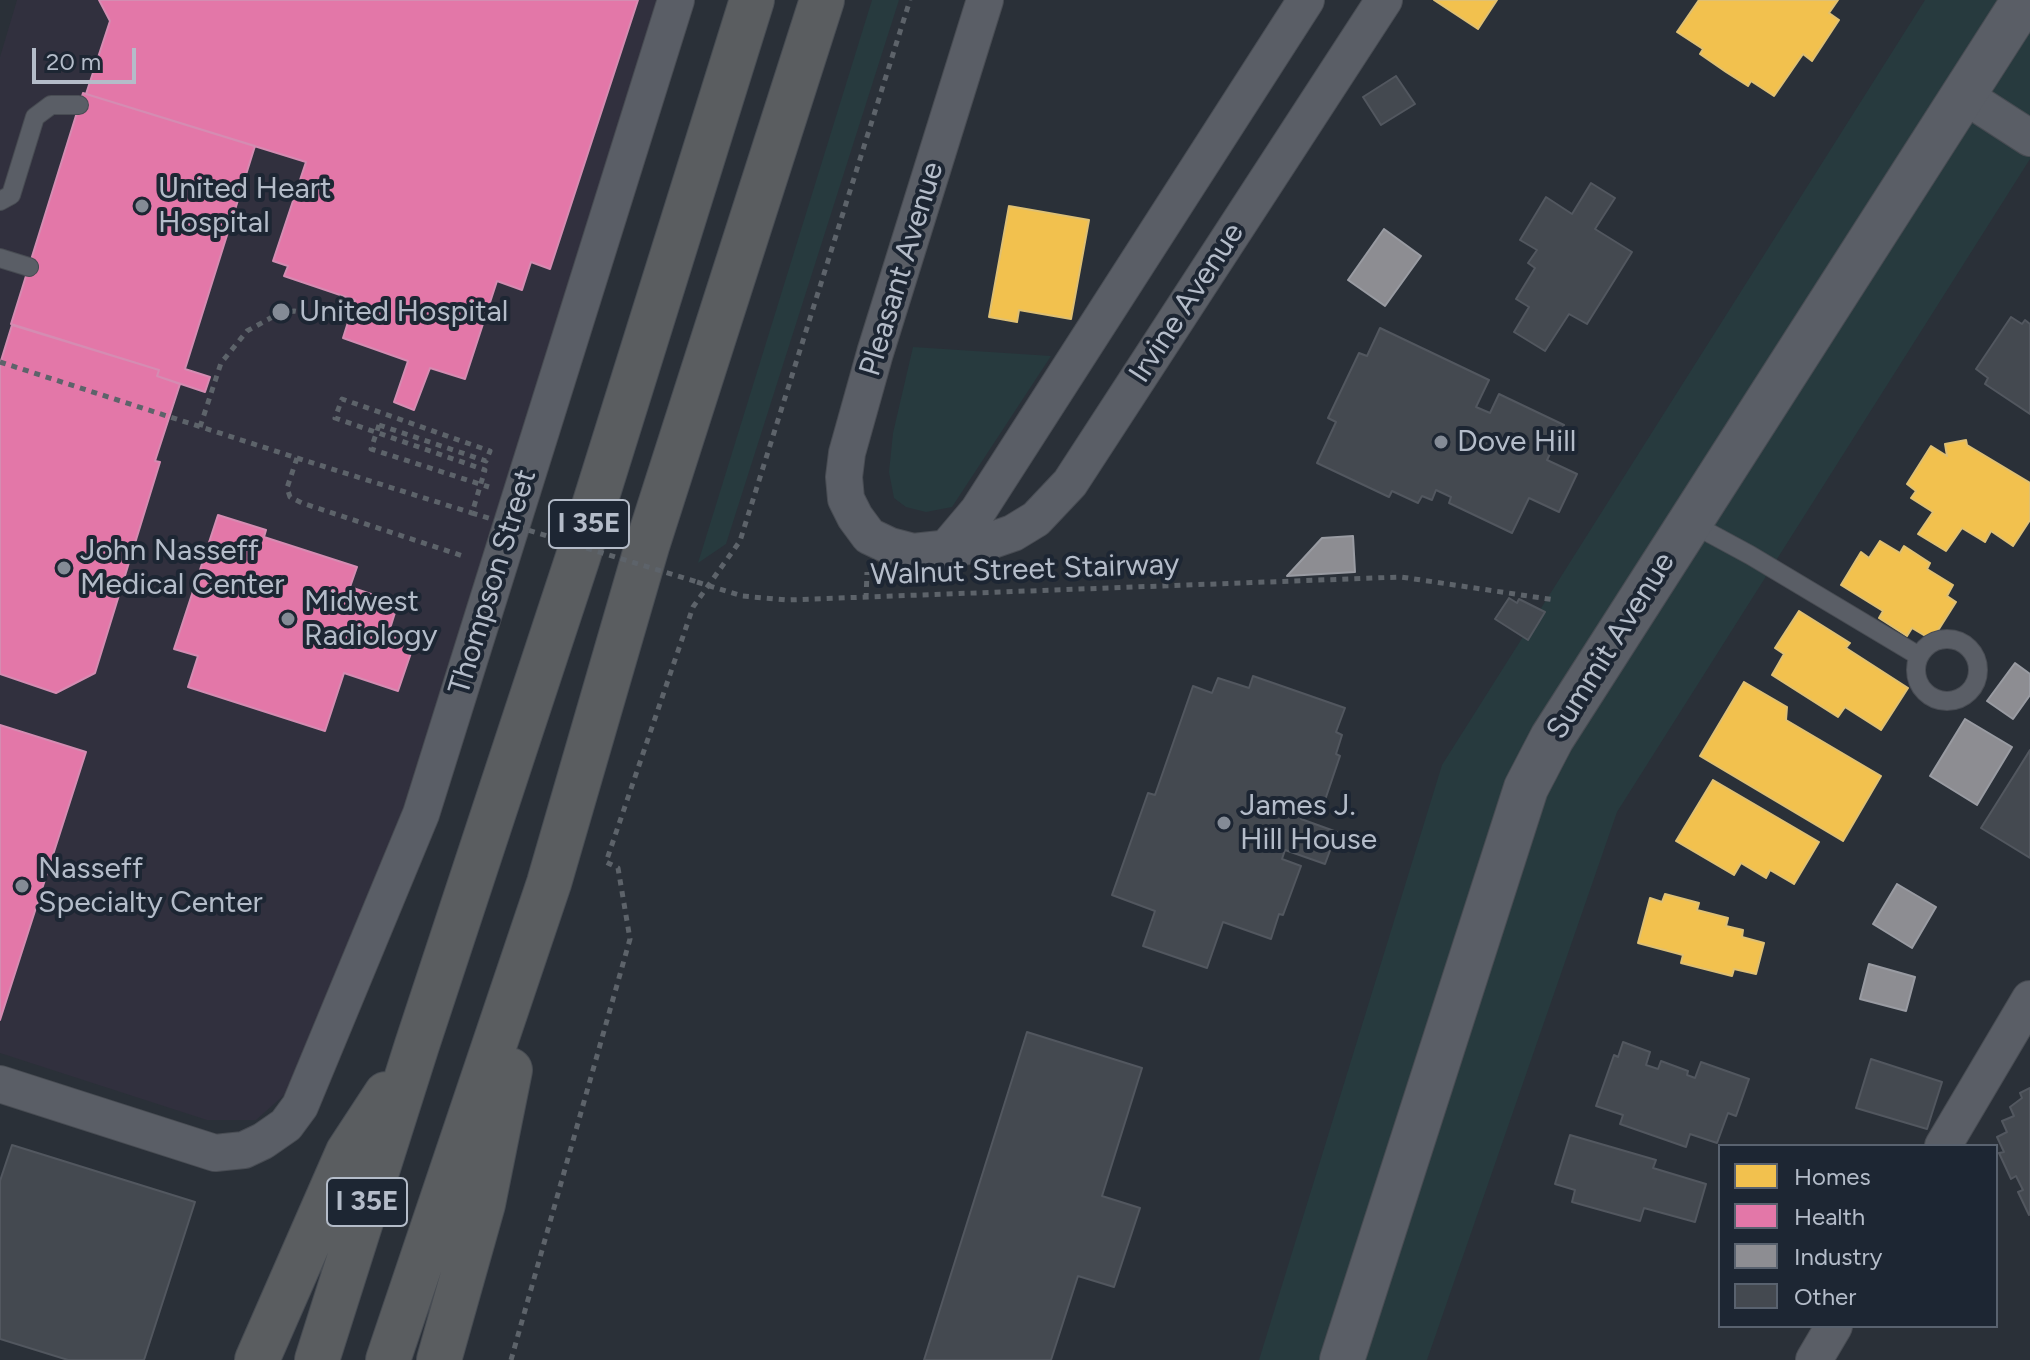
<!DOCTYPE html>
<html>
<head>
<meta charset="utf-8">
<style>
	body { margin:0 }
	#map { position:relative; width:2030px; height:1360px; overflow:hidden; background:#2a3038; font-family:Figtree,sans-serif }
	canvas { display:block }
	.legend { position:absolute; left:1718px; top:1144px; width:280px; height:184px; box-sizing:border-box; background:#1d2633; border:2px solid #59626f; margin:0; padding:10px 14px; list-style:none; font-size:24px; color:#b4bcc9 }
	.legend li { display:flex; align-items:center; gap:16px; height:40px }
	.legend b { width:40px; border:2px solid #59626f }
	.scale { position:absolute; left:32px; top:48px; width:104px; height:36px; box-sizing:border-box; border:4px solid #b4bcc9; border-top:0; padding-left:10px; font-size:24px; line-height:28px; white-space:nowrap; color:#b4bcc9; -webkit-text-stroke:6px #1d2633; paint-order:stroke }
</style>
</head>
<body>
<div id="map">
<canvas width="2030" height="1360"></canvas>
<ul class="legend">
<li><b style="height:22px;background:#f2c14e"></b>Homes</li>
<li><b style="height:22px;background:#e377a8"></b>Health</li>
<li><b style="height:22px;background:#8d8d92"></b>Industry</li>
<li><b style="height:22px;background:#444950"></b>Other</li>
</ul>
<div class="scale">20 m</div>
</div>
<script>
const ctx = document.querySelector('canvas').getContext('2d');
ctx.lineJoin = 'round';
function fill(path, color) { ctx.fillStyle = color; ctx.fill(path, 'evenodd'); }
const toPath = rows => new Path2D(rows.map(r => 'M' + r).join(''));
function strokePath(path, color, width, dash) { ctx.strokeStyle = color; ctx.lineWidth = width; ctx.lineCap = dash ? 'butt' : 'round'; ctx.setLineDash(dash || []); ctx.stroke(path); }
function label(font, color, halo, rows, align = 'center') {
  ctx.font = font + ' Figtree,sans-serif'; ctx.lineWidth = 8; ctx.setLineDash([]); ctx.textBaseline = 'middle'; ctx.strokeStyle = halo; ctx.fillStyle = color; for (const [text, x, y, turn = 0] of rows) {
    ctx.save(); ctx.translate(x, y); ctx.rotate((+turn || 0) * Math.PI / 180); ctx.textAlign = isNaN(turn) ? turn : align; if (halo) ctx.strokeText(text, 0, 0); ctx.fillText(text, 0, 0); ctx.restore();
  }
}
const medical = toPath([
	[17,0,659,0,402,818,292,1088,256,1120,207,1120,0,1053,0,57]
]);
const green = toPath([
	[872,0,899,0,726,544,698,563],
	[1925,0,2030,0,2030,159,1617,812,1427,1360,1259,1360,1442,765],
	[913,347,1051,356,952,507,926,512,906,507,894,498,889,472,893,433]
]);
const homes = toPath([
	[1434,0,1497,0,1478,29,1434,0],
	[1699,0,1838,0,1829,13,1839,20,1812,61,1803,54,1774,96,1751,81,1748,86,1726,72,1700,54,1703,49,1677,32,1699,0],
	[1009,206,1089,220,1071,319,1019,310,1017,322,989,317,1009,206],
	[1966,440,1967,445,2030,483,2030,520,2013,546,1991,531,1985,542,1962,528,1946,551,1918,534,1933,512,1911,498,1916,491,1907,484,1931,446,1947,456,1945,444,1966,440],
	[1880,541,1900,553,1904,546,1930,563,1927,569,1953,585,1947,596,1956,602,1932,640,1912,628,1907,636,1879,618,1883,611,1841,585,1861,552,1869,558,1880,541],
	[1799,611,1850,643,1846,648,1908,688,1881,730,1845,707,1838,717,1772,675,1784,654,1775,648,1799,611],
	[1744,682,1787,707,1786,720,1881,776,1843,841,1700,756,1744,682],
	[1713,780,1819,842,1794,884,1770,870,1766,878,1741,863,1734,875,1676,841,1713,780],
	[1665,894,1699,903,1697,910,1728,918,1726,926,1743,930,1742,937,1764,943,1756,974,1734,969,1732,976,1681,963,1683,955,1638,943,1650,898,1662,902,1665,894]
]);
const health = toPath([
	[99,0,638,0,550,269,531,262,522,290,497,281,465,379,430,368,414,410,394,402,408,361,343,338,355,300,284,276,288,266,273,261,306,162,86,94,110,21,99,0],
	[83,93,255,146,185,369,210,377,205,392,157,376,159,370,11,324,83,93],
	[12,325,159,370,157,376,180,384,155,461,160,462,95,673,56,693,0,674,0,364,12,325],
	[218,515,266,530,264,537,357,567,350,587,398,603,388,635,414,644,398,691,344,673,325,731,188,687,198,656,174,649,218,515],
	[0,725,86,752,0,1020,0,725]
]);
const industry = toPath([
	[1384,229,1421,256,1385,306,1348,280,1384,229],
	[1353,536,1355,572,1287,576,1322,538,1353,536],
	[2015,663,2030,674,2030,695,2013,719,1987,701,2015,663],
	[1965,719,2012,747,1977,805,1930,776,1965,719],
	[1897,884,1936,907,1912,948,1873,924,1897,884],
	[1869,964,1915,977,1906,1011,1860,999,1869,964]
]);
const building = toPath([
	[1396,76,1415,104,1381,125,1363,97,1396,76],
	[1591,183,1615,198,1595,229,1632,252,1587,324,1569,314,1545,351,1514,332,1529,307,1516,299,1535,268,1528,263,1537,250,1520,240,1546,197,1572,214,1591,183],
	[2011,317,2022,324,2025,320,2030,324,2030,414,1985,384,1988,378,1976,369,2011,317],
	[1380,328,1489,380,1476,407,1490,413,1499,394,1564,425,1547,460,1577,474,1559,512,1529,498,1512,533,1449,503,1451,497,1436,490,1432,500,1422,496,1418,503,1392,491,1389,497,1317,463,1336,422,1328,418,1359,353,1367,356,1380,328],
	[1509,598,1517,603,1519,599,1545,612,1528,640,1495,619,1509,598],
	[1253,676,1345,708,1336,732,1342,735,1336,754,1340,756,1322,809,1306,803,1301,819,1337,832,1325,864,1285,850,1282,859,1301,866,1283,915,1279,914,1271,939,1223,922,1207,968,1143,946,1155,911,1112,895,1148,793,1155,795,1193,686,1212,693,1218,678,1249,688,1253,676],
	[2030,750,2030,858,1981,828,2030,750],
	[1027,1032,1142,1068,1102,1196,1140,1208,1114,1287,1078,1276,1051,1360,924,1360,1027,1032],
	[1623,1042,1650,1052,1646,1065,1658,1069,1661,1061,1688,1071,1687,1075,1695,1078,1701,1062,1749,1079,1736,1116,1728,1113,1717,1143,1690,1134,1686,1147,1620,1124,1623,1115,1596,1106,1614,1055,1618,1057,1623,1042],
	[1871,1059,1942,1082,1927,1129,1856,1108,1871,1059],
	[2030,1088,2030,1214,2029,1215,2018,1192,2023,1190,2016,1176,2011,1179,1999,1153,2004,1152,1997,1137,2007,1132,2002,1121,2014,1116,2010,1107,2022,1098,2020,1093,2030,1088],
	[1570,1135,1656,1160,1653,1168,1706,1184,1695,1222,1644,1208,1640,1221,1572,1202,1575,1190,1555,1184,1570,1135],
	[12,1145,195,1202,144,1360,68,1360,0,1339,0,1181,12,1145]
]);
const path = toPath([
	[0,362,297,458,287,488,290,497,302,503,466,557],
	[379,425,371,449,489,487],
	[200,427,221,363,247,331,276,315,294,311,329,317,335,313,342,296],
	[297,458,472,513],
	[697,582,742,596,787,600,1401,577,1555,600],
	[866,599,867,572],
	[511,1360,630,939,618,868,606,862,693,607,740,541,910,0]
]);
const service = toPath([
	[0,201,11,195,35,117,51,105,79,105],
	[0,258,29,267],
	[1689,522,1750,555,1919,656],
	'1916 670a31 31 0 1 1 62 0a31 31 0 1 1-62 0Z'
]);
const minor = toPath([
	[985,0,875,353,847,453,844,477,846,499,855,517,869,536,890,546,913,552,978,545,1013,533,1036,519,1070,483,1384,0],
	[1962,94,2030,138],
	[945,550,978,511,1306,0],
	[0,1084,215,1153,244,1150,263,1141,286,1125,300,1106,421,814,676,0],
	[1943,1146,2030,999],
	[1814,1360,1834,1326]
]);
const tertiary = toPath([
	[1342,1360,1526,788,1552,738,2024,0]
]);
const motorway = toPath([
	[257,1360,348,1152,386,1094],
	[317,1360,417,1045,578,557,752,0],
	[388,1360,549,883,647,546,822,0],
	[439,1360,483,1204,510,1070]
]);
const pathBridge = toPath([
	[379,425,486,461,490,451,342,399,335,418,485,470,472,513,697,582]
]);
const markers = [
	[142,206,8,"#848b96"],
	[281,312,10,"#848b96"],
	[1441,442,8,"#848b96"],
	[64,568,8,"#848b96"],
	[288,619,8,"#848b96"],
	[1224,823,8,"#848b96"],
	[22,886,8,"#848b96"]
];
const shields = [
	[589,524,80],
	[367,1202,80]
];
const shieldNames = [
	["I 35E",589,524],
	["I 35E",367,1202]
];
const poiNames = [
	["United Heart",158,189],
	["Hospital",158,223],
	["United Hospital",299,312],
	["Dove Hill",1457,442],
	["John Nasseff",80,551],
	["Medical Center",80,585],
	["Midwest",304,602],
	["Radiology",304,636],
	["James J.",1240,806],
	["Hill House",1240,840],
	["Nasseff",38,869],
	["Specialty Center",38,903]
];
const streetNames = [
	["Pleasant Avenue",902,269,-73],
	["Irvine Avenue",1187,303,-57],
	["Walnut Street Stairway",1025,570,-2],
	["Thompson Street",493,582,-73],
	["Summit Avenue",1611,646,-58]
];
fill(medical, '#31303e');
fill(green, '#273a3e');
fill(homes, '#f2c14e');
strokePath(homes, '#dfc073', 2);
fill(health, '#e377a8');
strokePath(health, '#d58cb2', 2);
fill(industry, '#8d8d92');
strokePath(industry, '#999ba2', 2);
fill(building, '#444950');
strokePath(building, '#52575f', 2);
strokePath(service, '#484c53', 20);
strokePath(minor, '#484c53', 38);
strokePath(tertiary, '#484c53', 46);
strokePath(motorway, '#474c53', 46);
strokePath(path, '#5d636a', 5, [6, 6]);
strokePath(service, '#5a5e66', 18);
strokePath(minor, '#5a5e66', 36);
strokePath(tertiary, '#5a5e66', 44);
strokePath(motorway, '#5a5d60', 44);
strokePath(pathBridge, '#5d636a', 5, [6, 6]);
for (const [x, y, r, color] of markers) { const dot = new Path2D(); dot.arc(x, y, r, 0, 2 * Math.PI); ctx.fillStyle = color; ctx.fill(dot); strokePath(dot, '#1d2633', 3); }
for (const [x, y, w] of shields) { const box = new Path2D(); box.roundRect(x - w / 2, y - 24, w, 48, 6); ctx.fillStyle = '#1d2633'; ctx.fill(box); strokePath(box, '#b4bcc9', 2); }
label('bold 28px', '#b4bcc9', null, shieldNames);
label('30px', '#b4bcc9', '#1d2633', poiNames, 'left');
label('30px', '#b4bcc9', '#1d2633', streetNames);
</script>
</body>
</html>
